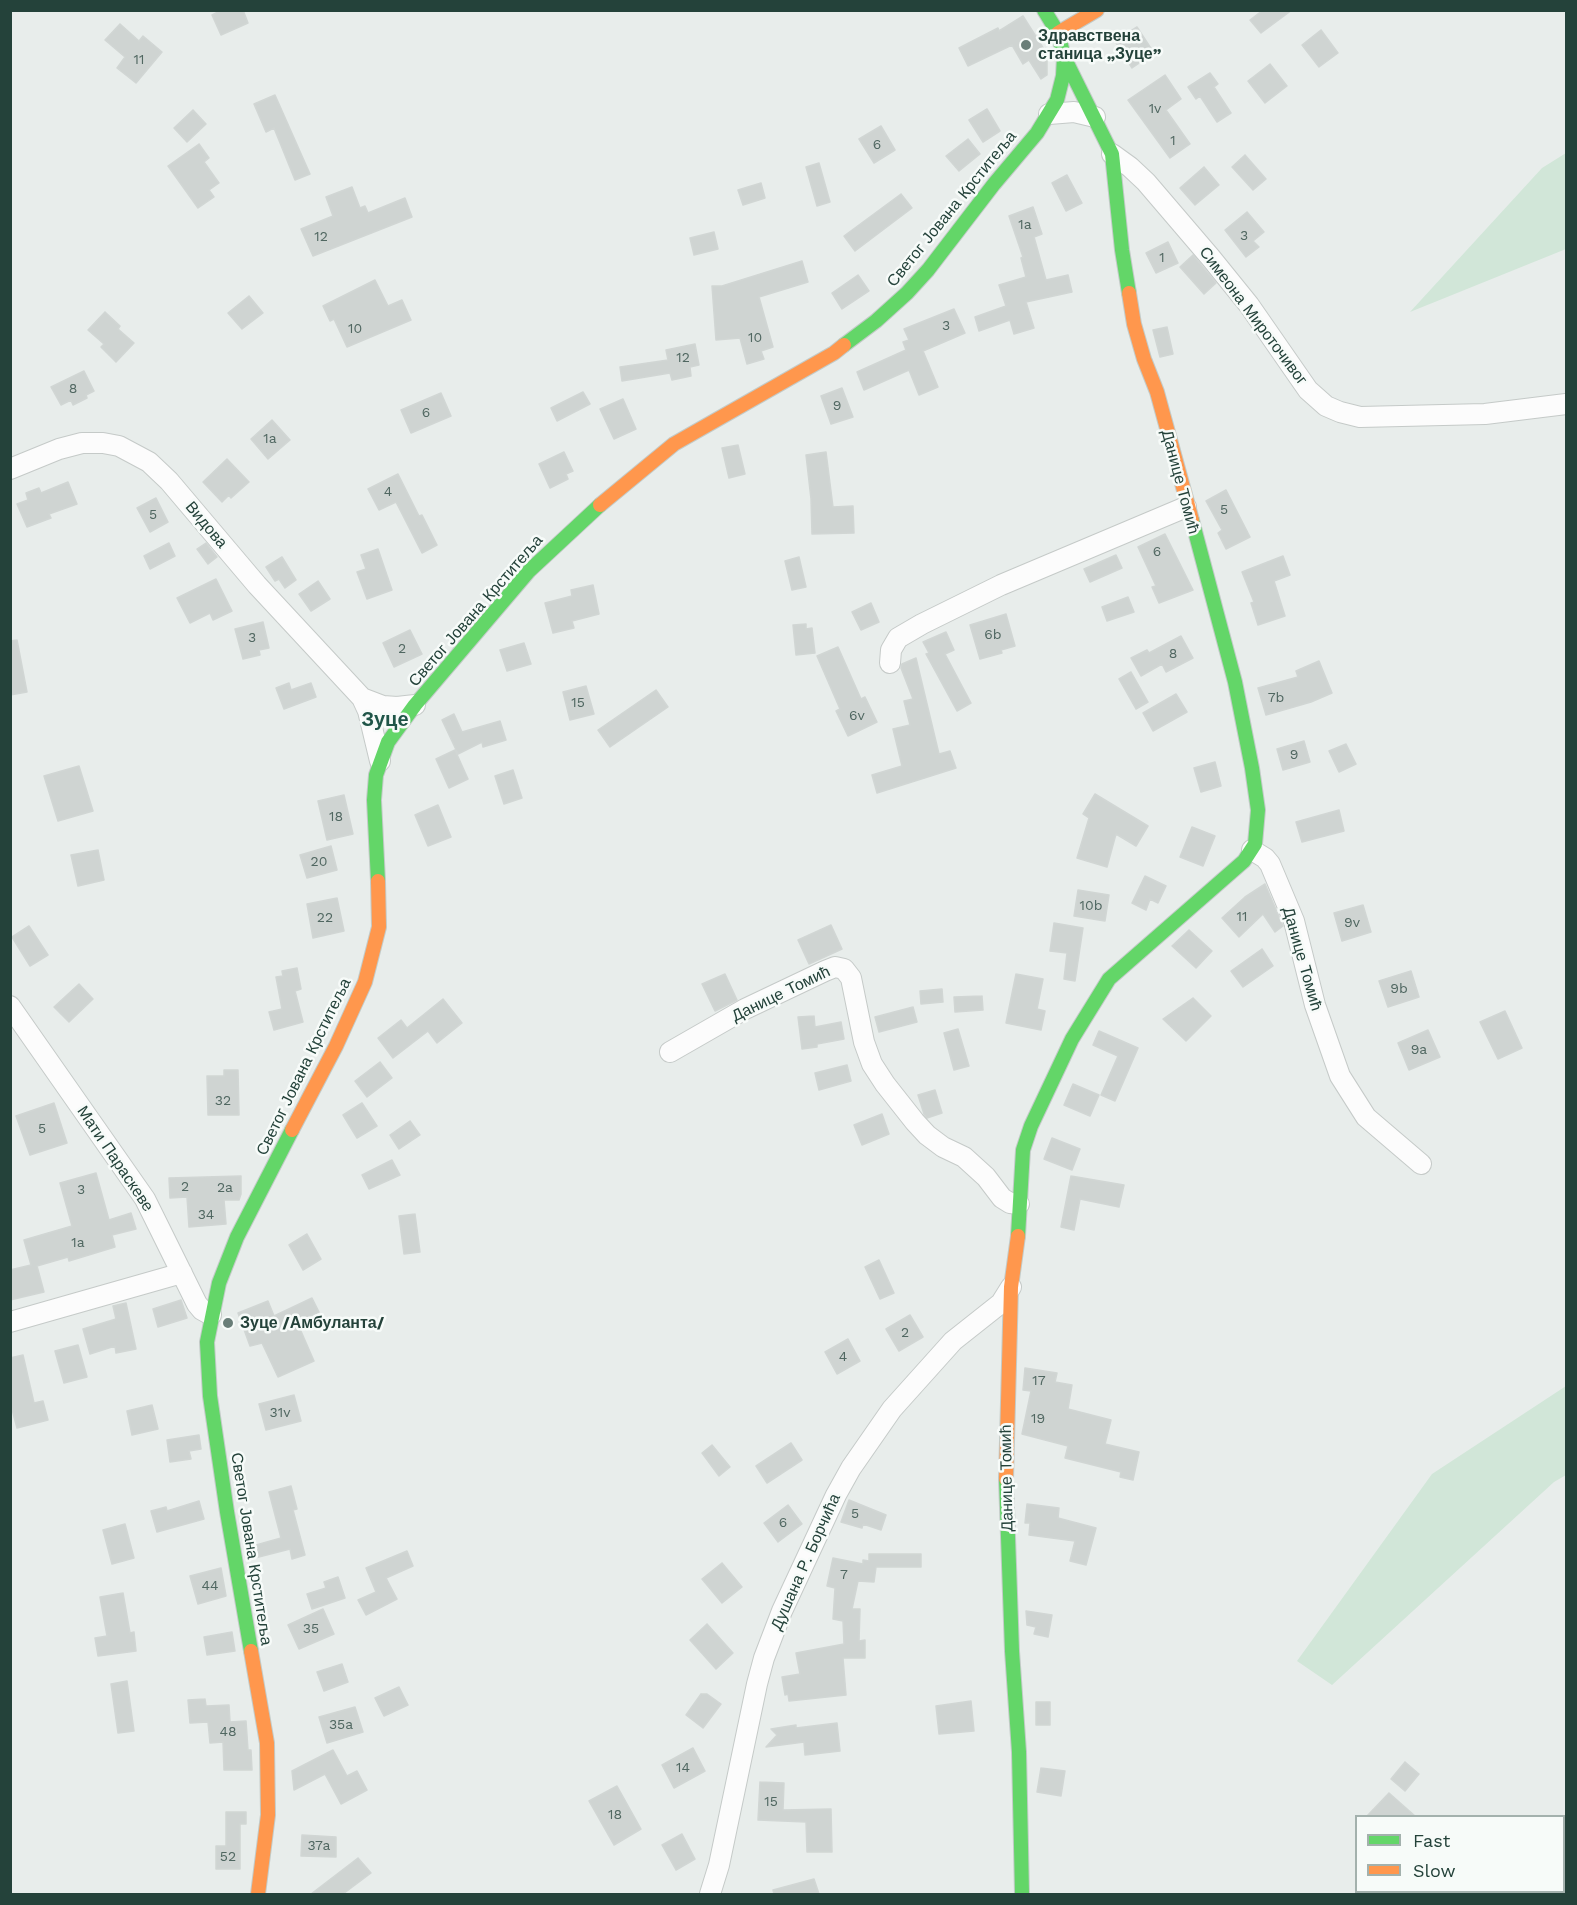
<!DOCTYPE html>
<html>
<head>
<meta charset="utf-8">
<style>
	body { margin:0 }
	#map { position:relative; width:1577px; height:1905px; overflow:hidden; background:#e8edeb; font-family:"Work Sans",sans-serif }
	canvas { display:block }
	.frame { position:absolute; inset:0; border:12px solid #24423a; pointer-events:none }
	.legend { position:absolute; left:1355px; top:1815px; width:210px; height:78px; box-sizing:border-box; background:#f7fbf9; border:2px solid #a3b1ad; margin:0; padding:8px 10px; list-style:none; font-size:18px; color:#24423a }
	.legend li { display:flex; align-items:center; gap:12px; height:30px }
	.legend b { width:30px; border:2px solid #a3b1ad }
</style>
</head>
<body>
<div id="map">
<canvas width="1577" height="1905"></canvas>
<div class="frame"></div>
<ul class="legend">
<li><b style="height:8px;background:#63d668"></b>Fast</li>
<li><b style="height:8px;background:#ff974d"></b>Slow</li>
</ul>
</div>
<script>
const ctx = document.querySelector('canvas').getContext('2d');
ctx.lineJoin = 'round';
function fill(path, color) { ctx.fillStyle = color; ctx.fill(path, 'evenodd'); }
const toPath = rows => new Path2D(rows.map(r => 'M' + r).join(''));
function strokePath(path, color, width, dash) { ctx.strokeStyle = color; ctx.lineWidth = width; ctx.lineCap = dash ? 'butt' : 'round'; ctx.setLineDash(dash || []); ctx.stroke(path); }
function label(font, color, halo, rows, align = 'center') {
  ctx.font = font + ' "Work Sans",sans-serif'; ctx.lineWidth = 5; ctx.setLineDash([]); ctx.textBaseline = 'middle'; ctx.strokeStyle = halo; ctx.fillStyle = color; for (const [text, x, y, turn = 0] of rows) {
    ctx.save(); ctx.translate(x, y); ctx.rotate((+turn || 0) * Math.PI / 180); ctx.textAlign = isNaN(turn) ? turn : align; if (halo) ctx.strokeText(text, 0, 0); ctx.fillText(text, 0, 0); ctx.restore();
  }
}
const green = toPath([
	[1566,153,1566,249,1410,312,1542,168],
	[1566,1386,1566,1475,1554,1482,1332,1685,1297,1661,1432,1474]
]);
const building = toPath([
	[222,10,243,10,248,23,221,35,212,15,222,10],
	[1263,10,1292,10,1261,33,1250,20,1263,10],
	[1023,16,1047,54,1047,75,1041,79,1029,60,1023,64,1012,45,968,66,959,48,998,28,999,31,1023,16],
	[120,24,139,41,143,36,162,52,136,83,117,68,125,57,105,40,120,24],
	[1137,27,1154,53,1132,68,1115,41,1137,27],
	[1321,30,1338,53,1319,67,1302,45,1321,30],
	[1270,64,1287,86,1265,103,1248,81,1270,64],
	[1210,73,1218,84,1214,87,1231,113,1217,122,1200,96,1196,99,1188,87,1210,73],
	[1165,75,1181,99,1166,110,1190,144,1170,158,1128,100,1165,75],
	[275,95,310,174,295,180,274,128,266,132,254,104,275,95],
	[987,109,1000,131,983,142,969,120,987,109],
	[193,110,206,124,187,142,174,128,193,110],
	[881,126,895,150,874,163,859,139,881,126],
	[968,139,980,154,959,171,946,156,968,139],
	[199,144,209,158,204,162,219,183,209,190,214,197,198,208,168,166,199,144],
	[1245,155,1266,179,1253,190,1232,167,1245,155],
	[819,163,830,202,817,206,806,167,819,163],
	[1204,167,1219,185,1195,205,1180,188,1204,167],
	[1067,175,1082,203,1066,211,1052,183,1067,175],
	[761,183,765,198,743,205,738,190,761,183],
	[352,187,360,208,365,206,368,213,405,198,412,217,313,256,301,229,333,216,326,197,352,187],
	[901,194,912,208,855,251,844,236,901,194],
	[1033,207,1042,234,1034,237,1046,280,1068,275,1072,292,1026,302,1034,328,1014,334,1010,320,979,331,975,317,1006,306,999,285,1026,277,1021,258,1023,257,1009,216,1033,207],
	[1247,212,1264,232,1253,241,1259,247,1246,257,1225,230,1247,212],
	[714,232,718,249,694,255,690,238,714,232],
	[1168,242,1178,263,1156,273,1146,253,1168,242],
	[1193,255,1216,283,1204,294,1180,267,1193,255],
	[802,261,808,282,759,297,773,347,761,351,764,359,747,364,740,338,716,340,712,286,722,286,802,261],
	[858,275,869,291,842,309,832,293,858,275],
	[375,280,388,306,402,300,411,320,347,347,334,319,330,321,323,306,375,280],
	[249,296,263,313,242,329,228,313,249,296],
	[954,309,965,333,923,351,938,387,919,395,909,370,864,390,857,372,906,350,903,342,909,340,904,329,954,309],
	[105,312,120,326,118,329,134,343,116,362,101,347,104,344,88,330,105,312],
	[1167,327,1173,354,1160,357,1153,330,1167,327],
	[695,344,699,365,690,367,691,376,672,380,670,373,622,381,620,367,668,360,666,350,695,344],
	[84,371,94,391,86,395,87,398,73,405,71,400,61,405,51,387,84,371],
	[842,388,853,417,831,424,821,396,842,388],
	[583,392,590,404,557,421,551,408,583,392],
	[441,393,451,416,411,433,401,410,441,393],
	[623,399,636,429,614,439,600,409,623,399],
	[272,420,290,440,268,459,251,439,272,420],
	[738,445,745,474,729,478,722,448,738,445],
	[564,452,573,471,566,474,568,479,550,488,539,464,564,452],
	[826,452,833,507,853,506,854,533,812,534,811,499,806,455,826,452],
	[227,459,249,482,231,498,229,495,222,502,203,482,227,459],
	[398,474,419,516,422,515,437,545,422,553,396,502,379,510,368,489,398,474],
	[68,482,77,504,49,514,51,518,27,527,17,504,28,500,26,493,39,488,41,493,68,482],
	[1226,490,1250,537,1226,549,1218,533,1222,530,1206,501,1226,490],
	[156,498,168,522,150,532,137,508,156,498],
	[1165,534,1193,590,1159,603,1152,587,1156,586,1138,547,1165,534],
	[169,543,175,556,150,569,144,556,169,543],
	[206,543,217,557,208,564,197,549,206,543],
	[378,549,392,590,367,599,357,572,366,569,361,555,378,549],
	[1116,555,1122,568,1090,582,1084,569,1116,555],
	[1283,556,1290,575,1274,581,1285,616,1258,625,1251,603,1254,602,1242,572,1283,556],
	[282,557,296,580,285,588,279,579,275,581,266,567,282,557],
	[799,557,806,587,792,590,785,561,799,557],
	[216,579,232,611,213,620,210,613,190,623,177,598,216,579],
	[318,581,330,599,311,611,299,594,318,581],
	[593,585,599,614,572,621,574,628,553,633,545,603,572,596,571,590,593,585],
	[1128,597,1134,612,1107,621,1102,607,1128,597],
	[871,603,879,622,861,630,852,612,871,603],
	[1006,614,1015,646,1001,650,1002,653,980,659,970,625,1006,614],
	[263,622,269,648,259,650,260,655,243,659,235,629,263,622],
	[806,624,806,629,812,628,815,653,796,655,793,625,806,624],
	[410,630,422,654,394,667,383,643,410,630],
	[946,632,954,650,945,654,971,703,957,711,926,654,929,653,923,642,946,632],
	[1181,636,1193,658,1166,672,1162,664,1141,676,1131,658,1147,650,1149,653,1181,636],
	[17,640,27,692,10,695,10,641,17,640],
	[524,643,531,664,507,671,500,650,524,643],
	[838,647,861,699,865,697,877,722,848,736,836,711,840,709,817,656,838,647],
	[916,658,939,754,950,751,956,768,877,793,872,775,902,766,893,729,910,725,904,701,913,699,901,668,902,664,916,658],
	[1319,661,1332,693,1311,702,1266,715,1258,688,1298,677,1296,671,1319,661],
	[1131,672,1148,702,1136,709,1119,679,1131,672],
	[289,683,291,690,311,683,316,697,284,709,276,688,289,683],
	[586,686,594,714,570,720,563,692,586,686],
	[656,690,668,707,610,747,598,730,656,690],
	[1176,694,1187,712,1153,731,1143,713,1176,694],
	[454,714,462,732,500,721,506,740,483,747,482,742,458,754,442,720,454,714],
	[1304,741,1310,762,1283,770,1277,749,1304,741],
	[1346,744,1356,764,1339,772,1329,751,1346,744],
	[455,750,468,779,449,788,436,759,455,750],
	[1215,762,1221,786,1201,792,1194,768,1215,762],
	[79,766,93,811,58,821,44,776,79,766],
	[513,770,522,798,504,804,495,776,513,770],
	[1095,794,1148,826,1136,846,1116,834,1107,867,1077,858,1089,818,1083,814,1095,794],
	[344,795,353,834,327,840,318,801,344,795],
	[438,805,451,837,428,846,415,815,438,805],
	[1339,810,1344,831,1302,842,1296,822,1339,810],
	[1192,827,1215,836,1203,866,1180,857,1192,827],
	[331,846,337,870,307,878,300,855,331,846],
	[98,850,104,880,78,886,71,855,98,850],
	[1145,876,1166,886,1158,903,1150,899,1146,910,1132,903,1145,876],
	[1265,884,1283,926,1275,932,1263,914,1239,937,1222,918,1245,897,1265,884],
	[1078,890,1109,895,1105,921,1074,916,1078,890],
	[337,898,344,931,313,938,307,904,337,898],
	[1363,905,1371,932,1342,941,1334,913,1363,905],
	[1054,923,1083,928,1075,981,1064,979,1067,953,1050,951,1054,923],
	[831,925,842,949,809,964,798,940,831,925],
	[29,926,48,955,30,966,12,937,29,926],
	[1189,930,1212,951,1196,968,1172,946,1189,930],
	[1262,949,1273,966,1243,987,1231,971,1262,949],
	[297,968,301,989,295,991,303,1022,274,1030,269,1012,282,1009,276,977,283,976,282,971,297,968],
	[1411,971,1419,997,1388,1007,1379,981,1411,971],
	[725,974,737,1000,715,1011,702,984,725,974],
	[1016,974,1043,979,1037,1009,1045,1011,1041,1030,1006,1023,1016,974],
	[79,984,93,999,69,1022,54,1007,79,984],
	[942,989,943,1002,921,1004,920,991,942,989],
	[982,996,983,1010,955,1012,954,997,982,996],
	[1193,998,1211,1016,1186,1041,1163,1019,1193,998],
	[443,999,462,1023,437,1043,428,1031,393,1058,378,1038,401,1020,407,1028,443,999],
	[913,1007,917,1022,879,1032,875,1017,913,1007],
	[1505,1011,1522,1048,1498,1059,1480,1022,1505,1011],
	[814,1016,815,1027,841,1022,844,1039,817,1044,817,1047,802,1049,798,1017,814,1016],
	[958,1029,969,1066,954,1070,944,1033,958,1029],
	[1428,1030,1440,1057,1409,1070,1398,1043,1428,1030],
	[1099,1031,1138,1048,1115,1101,1101,1095,1118,1056,1093,1045,1099,1031],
	[380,1062,392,1078,367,1097,355,1081,380,1062],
	[847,1065,851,1081,819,1090,815,1073,847,1065],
	[224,1070,238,1070,239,1115,208,1115,207,1076,224,1076,224,1070],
	[1073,1084,1099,1095,1090,1116,1064,1105,1073,1084],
	[935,1090,942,1113,927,1118,924,1114,918,1095,935,1090],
	[54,1103,67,1143,30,1155,16,1116,54,1103],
	[362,1103,377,1126,357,1138,343,1115,362,1103],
	[882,1114,889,1134,862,1145,854,1125,882,1114],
	[410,1121,420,1135,399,1149,390,1135,410,1121],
	[1052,1138,1080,1149,1072,1170,1044,1159,1052,1138],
	[392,1160,400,1175,369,1189,362,1175,392,1160],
	[96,1173,109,1220,131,1213,136,1229,112,1235,115,1247,69,1261,68,1257,37,1266,44,1292,10,1300,10,1270,31,1265,24,1240,72,1226,60,1183,96,1173],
	[241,1176,241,1194,239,1200,224,1200,226,1224,189,1227,187,1197,170,1198,169,1178,241,1176],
	[1071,1176,1124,1185,1119,1207,1080,1199,1074,1230,1061,1227,1071,1176],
	[415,1214,420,1252,404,1254,399,1216,415,1214],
	[307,1234,321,1259,303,1270,289,1245,307,1234],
	[879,1260,894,1293,880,1299,865,1267,879,1260],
	[312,1298,319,1312,297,1322,314,1361,278,1377,262,1343,250,1346,238,1313,268,1301,274,1316,312,1298],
	[181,1300,187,1318,158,1327,153,1309,181,1300],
	[126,1303,136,1349,116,1353,115,1346,90,1354,83,1329,116,1319,113,1306,126,1303],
	[910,1315,923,1337,899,1351,886,1329,910,1315],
	[848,1339,860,1361,837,1374,825,1352,848,1339],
	[78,1345,87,1377,64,1383,55,1351,78,1345],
	[23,1355,34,1403,43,1401,48,1420,17,1428,10,1402,10,1358,23,1355],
	[1025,1368,1057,1373,1055,1382,1072,1385,1068,1409,1111,1420,1105,1444,1139,1452,1133,1480,1120,1477,1121,1472,1065,1458,1068,1446,1022,1434,1031,1391,1023,1390,1025,1368],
	[294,1395,301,1421,266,1430,259,1404,294,1395],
	[152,1405,158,1429,132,1435,127,1411,152,1405],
	[199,1435,201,1449,189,1451,191,1459,170,1462,167,1440,199,1435],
	[791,1443,802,1460,767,1483,756,1466,791,1443],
	[712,1445,730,1467,719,1476,702,1453,712,1445],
	[291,1486,297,1509,293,1510,305,1555,292,1559,290,1549,251,1559,249,1547,281,1538,269,1492,291,1486],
	[849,1500,886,1515,881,1530,863,1524,862,1528,841,1522,849,1500],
	[199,1501,204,1519,157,1532,151,1511,166,1507,167,1511,199,1501],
	[1027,1504,1059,1508,1058,1518,1096,1528,1086,1565,1070,1561,1075,1541,1029,1535,1030,1523,1025,1523,1027,1504],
	[788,1505,802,1524,778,1542,764,1523,788,1505],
	[125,1524,134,1558,112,1564,103,1530,125,1524],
	[407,1551,413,1566,386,1578,397,1599,366,1615,358,1600,376,1592,366,1568,407,1551],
	[869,1554,921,1554,921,1567,876,1567,874,1582,858,1581,852,1609,860,1609,859,1641,865,1640,865,1658,843,1658,846,1695,789,1701,788,1694,785,1695,782,1677,800,1674,796,1653,844,1644,843,1621,833,1619,835,1588,827,1586,833,1558,863,1564,863,1560,869,1561,869,1554],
	[722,1563,742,1587,722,1603,702,1579,722,1563],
	[221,1568,226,1596,198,1604,190,1576,221,1568],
	[338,1577,345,1598,312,1609,307,1594,326,1588,324,1582,338,1577],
	[123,1593,130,1633,134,1632,136,1651,98,1656,95,1638,107,1636,100,1597,123,1593],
	[323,1609,334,1634,299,1649,288,1625,323,1609],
	[1026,1611,1052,1615,1048,1637,1034,1634,1036,1627,1027,1625,1026,1611],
	[707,1624,733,1653,716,1669,690,1640,707,1624],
	[232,1632,235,1651,207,1655,204,1637,232,1632],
	[342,1664,348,1682,324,1691,317,1672,342,1664],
	[127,1681,134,1731,118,1733,111,1684,127,1681],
	[399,1687,408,1705,384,1716,375,1698,399,1687],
	[701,1694,707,1694,721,1704,703,1728,686,1715,701,1694],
	[205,1699,206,1706,229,1705,230,1722,246,1721,248,1750,251,1750,252,1770,224,1770,223,1742,210,1743,208,1722,190,1723,188,1700,205,1699],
	[971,1701,974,1731,939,1734,936,1706,971,1701],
	[1036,1702,1050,1702,1050,1725,1036,1725,1036,1702],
	[355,1707,363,1732,327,1743,319,1717,355,1707],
	[837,1723,840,1751,805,1755,804,1742,766,1747,777,1735,771,1729,796,1725,796,1728,837,1723],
	[693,1748,705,1771,674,1788,662,1765,693,1748],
	[333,1750,347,1776,357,1771,367,1790,341,1804,325,1774,294,1790,292,1771,333,1750],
	[1405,1762,1419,1774,1405,1791,1391,1779,1405,1762],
	[1041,1768,1065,1771,1061,1796,1037,1792,1041,1768],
	[760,1782,784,1783,783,1810,831,1809,832,1852,807,1852,806,1822,758,1820,760,1782],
	[617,1786,641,1829,614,1845,589,1801,617,1786],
	[1389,1793,1415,1816,1367,1816,1389,1793],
	[226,1812,246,1812,246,1824,240,1824,240,1869,216,1869,216,1846,226,1846,226,1812],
	[682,1834,695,1859,676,1870,662,1845,682,1834],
	[302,1835,336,1837,336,1857,301,1856,302,1835],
	[358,1858,371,1873,343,1894,311,1894,358,1858],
	[814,1879,819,1894,774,1894,773,1890,814,1879]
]);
const street = toPath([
	[1049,114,1074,112,1095,117],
	[1112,154,1130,167,1146,182,1211,258,1249,305,1308,390,1326,406,1340,412,1360,417,1485,414,1566,404],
	[10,469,59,449,82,443,103,443,119,446,149,462,169,481,257,585,362,698,368,711,380,761],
	[890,663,891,650,898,638,922,624,1001,585,1186,507],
	[362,698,383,706,397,707,415,705],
	[1252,850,1265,858,1270,864,1294,921,1315,1005,1340,1076,1366,1117,1421,1164],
	[10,1006,145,1199,197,1304,202,1310,211,1315],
	[670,1052,745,1009,825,971,835,967,844,969,851,978,864,1042,872,1064,885,1084,915,1122,927,1135,943,1147,964,1157,986,1177,1002,1198,1010,1203,1019,1204],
	[10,1322,182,1273],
	[710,1894,719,1865,757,1684,764,1658,782,1611,836,1495,851,1468,892,1409,953,1341,1001,1303,1011,1287],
	[1391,1894,1393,1892]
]);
const fast = toPath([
	[1064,57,1112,154,1122,250,1129,293],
	[844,345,876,321,907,293,928,270,994,184,1037,133,1057,100,1063,76,1064,57,1058,33,1044,10],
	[378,881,374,800,376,775,388,742,415,705,529,571,600,505],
	[1018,1236,1023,1150,1031,1126,1072,1039,1109,979,1244,861,1255,844,1258,810,1252,768,1235,682,1192,520],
	[1006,1479,1012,1651,1019,1752,1022,1894],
	[251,1651,227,1512,210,1396,207,1342,219,1283,237,1237,292,1130]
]);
const slow = toPath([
	[1058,33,1097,10],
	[1129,293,1134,324,1144,359,1157,392,1192,520],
	[600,505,674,444,834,353,844,345],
	[292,1130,336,1046,365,982,379,927,378,881],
	[1006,1479,1011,1287,1018,1236],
	[251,1651,267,1743,268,1815,258,1894]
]);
const markers = [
	[1026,45,6,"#697e78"],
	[228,1323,6,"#697e78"]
];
const numberNames = [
	["11",139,60],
	["1v",1155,109],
	["1",1173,141],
	["6",877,145],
	["1a",1025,225],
	["3",1244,236],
	["12",321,237],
	["1",1162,258],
	["3",946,326],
	["10",355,329],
	["10",755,338],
	["12",683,358],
	["8",73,389],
	["9",837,406],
	["6",426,413],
	["1a",270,439],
	["4",388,492],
	["5",1224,510],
	["5",153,515],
	["6",1157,552],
	["6b",993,635],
	["3",252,638],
	["2",402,649],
	["8",1173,654],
	["7b",1276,698],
	["15",578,703],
	["6v",857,716],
	["9",1294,755],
	["18",336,817],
	["20",319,862],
	["10b",1091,906],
	["11",1242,917],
	["22",325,918],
	["9v",1352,923],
	["9b",1399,989],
	["9a",1419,1050],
	["32",223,1101],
	["5",42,1129],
	["2",185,1187],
	["2a",225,1188],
	["3",81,1190],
	["34",206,1215],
	["1a",78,1243],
	["2",905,1333],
	["4",843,1357],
	["17",1039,1381],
	["31v",280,1413],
	["19",1038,1419],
	["5",855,1514],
	["6",783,1523],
	["7",844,1575],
	["44",210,1586],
	["35",311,1629],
	["35a",341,1725],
	["48",228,1732],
	["14",683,1768],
	["15",771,1802],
	["18",615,1815],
	["37a",319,1846],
	["52",228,1857]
];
const poiNames = [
	["Здравствена",1038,36],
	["станица „Зуце”",1038,54],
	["Зуце /Амбуланта/",240,1323]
];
const streetNames = [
	["Светог Јована Крститеља",952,209,-51],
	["Симеона Мироточивог",1253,316,53],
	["Данице Томић",1180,482,75],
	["Видова",206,525,50],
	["Светог Јована Крститеља",476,611,-49],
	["Данице Томић",1302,959,74],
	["Данице Томић",781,994,-26],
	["Светог Јована Крститеља",304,1067,-64],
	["Мати Параскеве",115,1159,56],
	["Данице Томић",1007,1478,-91],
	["Светог Јована Крститеља",251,1549,81],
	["Душана Р. Борчића",806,1562,-66]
];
const quarterNames = [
	["Зуце",385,720]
];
fill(green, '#d1e6d8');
fill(building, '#cfd4d2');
strokePath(building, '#d1d6d4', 1.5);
strokePath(street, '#c5cac8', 22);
strokePath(fast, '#c3cbc8', 16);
strokePath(slow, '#c3cbc8', 16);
strokePath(street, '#fcfcfc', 20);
strokePath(fast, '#63d668', 14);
strokePath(slow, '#ff974d', 14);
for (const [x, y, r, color] of markers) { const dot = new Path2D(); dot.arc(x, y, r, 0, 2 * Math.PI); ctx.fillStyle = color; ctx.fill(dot); strokePath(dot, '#f7fbf9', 2); }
label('14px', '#506761', null, numberNames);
label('bold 16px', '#24423a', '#f7fbf9', poiNames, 'left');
label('16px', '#24423a', '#f7fbf9', streetNames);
label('bold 20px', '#1f5548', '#f7fbf9', quarterNames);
</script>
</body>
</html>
